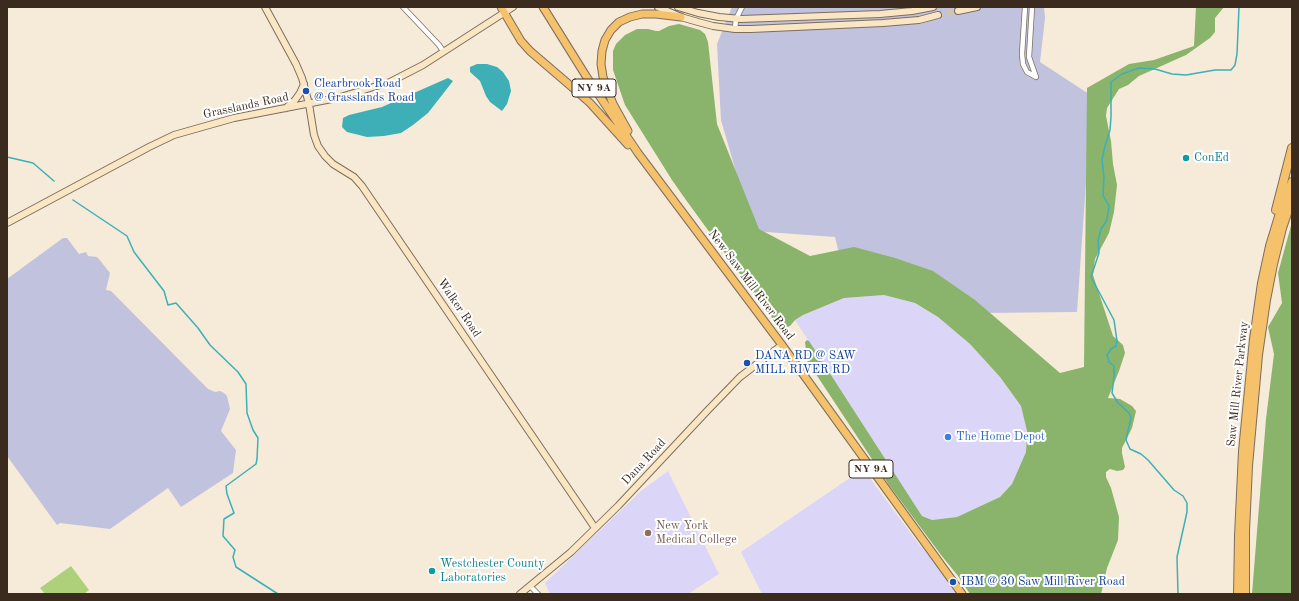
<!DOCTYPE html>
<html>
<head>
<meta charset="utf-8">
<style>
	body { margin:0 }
	#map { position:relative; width:1299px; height:601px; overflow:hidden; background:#f6ebd8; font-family:"Old Standard TT",serif }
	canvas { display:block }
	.frame { position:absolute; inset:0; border:8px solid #3b2a1e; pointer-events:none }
</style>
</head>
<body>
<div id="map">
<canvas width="1299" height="601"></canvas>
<div class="frame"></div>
</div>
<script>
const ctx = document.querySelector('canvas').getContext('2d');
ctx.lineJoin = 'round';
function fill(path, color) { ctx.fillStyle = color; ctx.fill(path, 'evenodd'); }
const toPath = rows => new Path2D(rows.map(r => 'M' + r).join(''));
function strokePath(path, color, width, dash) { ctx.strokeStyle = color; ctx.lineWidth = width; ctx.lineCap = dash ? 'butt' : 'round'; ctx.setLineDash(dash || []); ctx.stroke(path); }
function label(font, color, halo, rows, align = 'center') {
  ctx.font = font + ' "Old Standard TT",serif'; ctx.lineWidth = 4; ctx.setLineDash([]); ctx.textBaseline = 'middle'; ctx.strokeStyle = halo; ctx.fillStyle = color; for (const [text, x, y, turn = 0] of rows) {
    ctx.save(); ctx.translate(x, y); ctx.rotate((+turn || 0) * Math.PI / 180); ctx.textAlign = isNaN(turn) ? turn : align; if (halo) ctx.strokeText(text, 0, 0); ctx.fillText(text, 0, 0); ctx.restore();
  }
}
const built = toPath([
	[884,295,915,303,938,317,970,344,1000,377,1021,406,1027,431,1026,452,1012,484,1000,497,957,517,932,520,922,516,795,320,803,315,844,298],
	[863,469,918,543,961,592,961,594,762,594,741,552],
	[668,471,719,574,688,594,550,594,545,583,641,491]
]);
const industrial = toPath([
	[732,7,1044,7,1045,18,1040,62,1092,96,1077,312,982,313,840,258,835,237,753,231,721,120,717,44],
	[63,238,67,238,79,254,86,252,88,256,97,257,99,259,110,273,106,290,111,291,208,389,215,392,220,391,224,393,227,396,230,409,221,431,236,450,233,473,181,507,168,488,110,529,60,523,57,525,7,456,7,279]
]);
const green = toPath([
	[71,566,89,590,84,594,45,594,40,588]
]);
const forest = toPath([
	[1196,7,1224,7,1215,18,1215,32,1210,38,1186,55,1139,76,1128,85,1119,89,1107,108,1106,116,1111,141,1113,164,1117,185,1114,212,1109,233,1095,259,1093,275,1113,336,1123,345,1125,353,1119,371,1108,398,1120,399,1132,406,1136,411,1132,428,1122,448,1122,453,1125,467,1123,470,1117,471,1110,469,1106,472,1106,477,1111,488,1119,517,1118,540,1107,568,1101,594,970,594,958,576,941,555,889,485,808,362,803,357,806,350,805,342,807,340,809,341,922,516,932,520,957,517,1000,497,1012,484,1026,452,1027,431,1021,406,1000,377,970,344,938,317,915,303,884,295,844,298,803,315,795,320,790,326,784,328,778,326,686,200,672,180,625,105,613,70,613,51,616,44,625,35,637,29,648,29,656,31,659,31,669,26,679,24,700,30,705,34,708,42,717,124,759,229,810,256,854,247,895,258,933,271,975,300,1060,373,1084,367,1087,88,1129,64,1154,60,1194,46],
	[1292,222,1292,594,1252,594,1266,419,1274,354,1268,327,1282,303,1278,273]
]);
const water = toPath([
	[477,64,487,64,497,67,503,72,509,81,511,91,507,104,502,111,490,102,486,96,480,81,470,72,470,67],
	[448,78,453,81,428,113,413,125,401,133,384,136,367,137,347,132,342,127,343,118,349,115,382,107]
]);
const stream = toPath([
	[7,157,33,163,54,181],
	[73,200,127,236,134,252,164,291,168,305,176,303,198,328,210,345,238,372,246,384,247,413,253,430,258,438,257,459,256,464,226,486,227,494,234,513,224,519,223,536,235,550,233,557,236,567,278,594],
	[1178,594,1177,557,1187,512,1187,503,1183,496,1174,490,1148,460,1141,454,1130,449,1126,440,1131,418,1129,413,1118,403,1112,393,1114,377,1114,366,1109,362,1107,355,1111,349,1116,346,1117,341,1114,320,1091,277,1099,253,1098,241,1101,229,1107,220,1109,206,1103,195,1104,177,1102,160,1105,146,1110,130,1111,117,1111,82,1122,74,1139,68,1155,69,1172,74,1186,75,1215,70,1231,70,1235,65,1237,54,1239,7]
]);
const secondaryTunnel = toPath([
	[938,15,958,11]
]);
const street = toPath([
	[403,7,439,45,443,51],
	[1025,7,1022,54,1023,64,1027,72,1036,77,1029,57,1032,7],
	[735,29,736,19,742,7],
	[530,586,538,594]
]);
const secondary = toPath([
	[265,7,296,64,302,78,309,104,314,135,318,146,325,156,333,164,354,177,362,186,595,528],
	[658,7,681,17,698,22,713,26,735,29,751,29,883,23,919,20,938,15],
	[678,7,698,13,719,17,741,19,880,14,912,11,933,7],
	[958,11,977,7],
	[286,108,295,100,300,93,304,84],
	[7,223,149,147,174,135,234,118,337,98,390,82,423,65,513,7],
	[520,594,571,552,618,506,708,410,740,377,782,345]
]);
const primary = toPath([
	[501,7,521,41,530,51,572,87,590,103,628,145],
	[543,7,586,76,638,153,782,345,962,594],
	[628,131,613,104,603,77,601,64,602,51,605,40,611,30,619,22,630,17,642,14,656,14,681,17]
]);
const highway = toPath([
	[1276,210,1292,148],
	[1238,594,1239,536,1243,451,1254,339,1262,283,1270,246,1281,210,1292,182],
	[1245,594,1245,531,1248,466,1258,355,1266,300,1273,264,1282,228,1292,199]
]);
const markers = [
	[306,91,4,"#1a4fb4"],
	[1186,158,4,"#0f9aa8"],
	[747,363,4,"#1a4fb4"],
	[948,437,4,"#3f7fe0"],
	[648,533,4,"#8d6e63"],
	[432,571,4,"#0f9aa8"],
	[953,582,4,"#1a4fb4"]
];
const shields = [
	[594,88,44],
	[871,469,44]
];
const shieldNames = [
	["NY 9A",594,88],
	["NY 9A",871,469]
];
const transitNames = [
	["Clearbrook Road",314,84],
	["@ Grasslands Road",314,98],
	["DANA RD @ SAW",755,356],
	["MILL RIVER RD",755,370],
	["IBM @ 30 Saw Mill River Road",961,582]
];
const streetNames = [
	["Grasslands Road",246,106,-12],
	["New Saw Mill River Road",751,285,53],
	["Walker Road",459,308,56],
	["Saw Mill River Parkway",1238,384,-84],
	["Dana Road",644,462,-47]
];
const cultureNames = [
	["ConEd",1194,158],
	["Westchester County",440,564],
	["Laboratories",440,578]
];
const shopNames = [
	["The Home Depot",956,437]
];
const educationNames = [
	["New York",656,526],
	["Medical College",656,540]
];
fill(built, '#dbd6f7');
fill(industrial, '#c1c2dd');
fill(green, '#add17b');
fill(forest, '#8ab36b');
fill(water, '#3eafb7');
strokePath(stream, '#3eafb7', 1.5);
strokePath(secondaryTunnel, '#d1c4b3', 6, [6, 3]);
strokePath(street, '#7c6e5f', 6);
strokePath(secondary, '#7c6e5f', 8);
strokePath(primary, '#7c6e5f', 9);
strokePath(highway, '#7c6e5f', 10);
strokePath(street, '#fff', 4.5);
strokePath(secondary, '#fbe6c4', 6);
strokePath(primary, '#f5c16b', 7);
strokePath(highway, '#f5c16b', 8);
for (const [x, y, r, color] of markers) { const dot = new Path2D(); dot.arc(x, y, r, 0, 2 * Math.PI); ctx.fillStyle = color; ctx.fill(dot); strokePath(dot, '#fff', 1.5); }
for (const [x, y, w] of shields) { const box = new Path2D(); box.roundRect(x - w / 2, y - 9, w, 18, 3); ctx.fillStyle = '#fff'; ctx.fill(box); strokePath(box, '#3b2a1e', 1); }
label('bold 11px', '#3b2a1e', null, shieldNames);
label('12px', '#164399', '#fff', transitNames, 'left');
label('12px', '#3b2a1e', '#fff', streetNames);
label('12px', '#0d838f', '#fff', cultureNames, 'left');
label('12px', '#366cbe', '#fff', shopNames, 'left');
label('12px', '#785e54', '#fff', educationNames, 'left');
</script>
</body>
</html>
